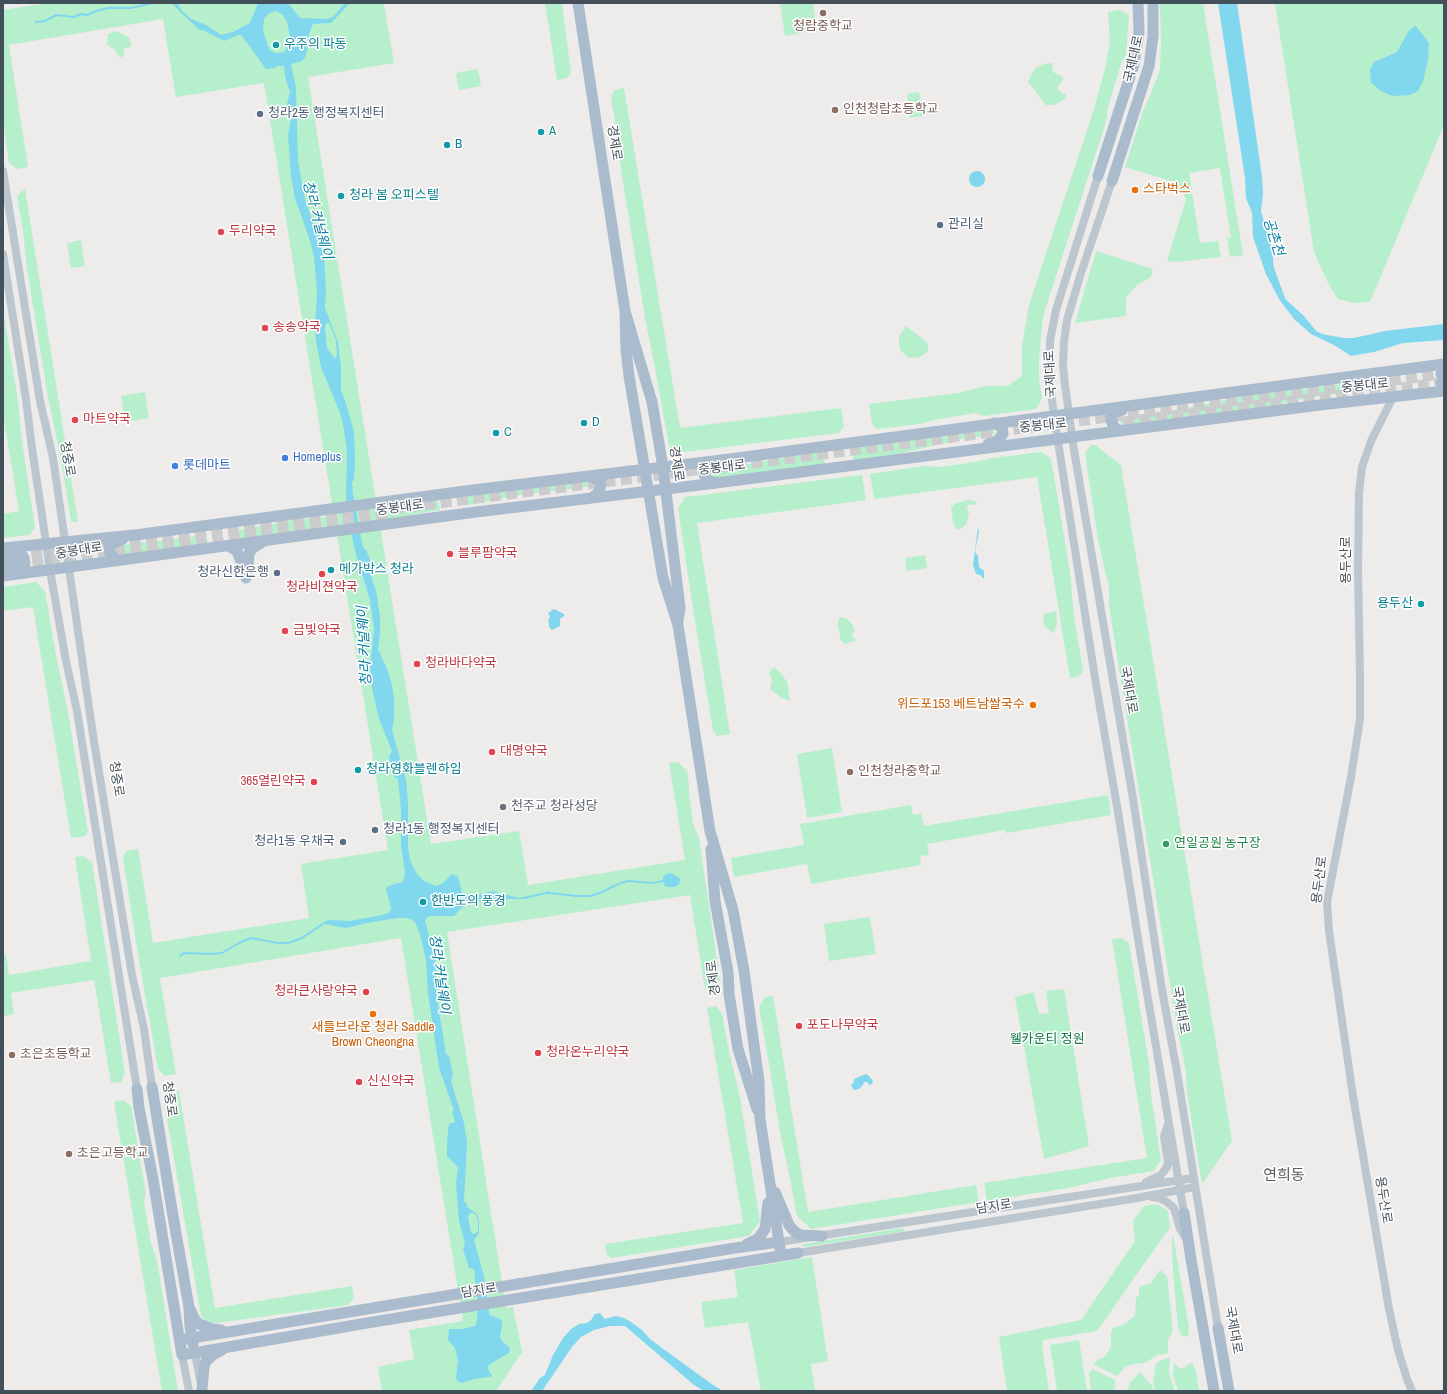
<!DOCTYPE html>
<html>
<head>
<meta charset="utf-8">
<style>
	body { margin:0 }
	#map { position:relative; width:1447px; height:1394px; overflow:hidden; background:#eeebeb; font-family:"Archivo Narrow",sans-serif }
	canvas { display:block }
	.frame { position:absolute; inset:0; border:4px solid #434f59; pointer-events:none }
</style>
</head>
<body>
<div id="map">
<canvas width="1447" height="1394"></canvas>
<div class="frame"></div>
</div>
<script>
const ctx = document.querySelector('canvas').getContext('2d');
ctx.lineJoin = 'round';
function fill(path, color) { ctx.fillStyle = color; ctx.fill(path, 'evenodd'); }
const toPath = rows => new Path2D(rows.map(r => 'M' + r).join(''));
function strokePath(path, color, width, dash) { ctx.strokeStyle = color; ctx.lineWidth = width; ctx.lineCap = dash ? 'butt' : 'round'; ctx.setLineDash(dash || []); ctx.stroke(path); }
function label(font, color, halo, rows, align = 'center') {
  ctx.font = font + ' "Archivo Narrow","Noto Sans KR",sans-serif'; ctx.lineWidth = 3; ctx.setLineDash([]); ctx.textBaseline = 'middle'; ctx.strokeStyle = halo; ctx.fillStyle = color; for (const [text, x, y, turn = 0] of rows) {
    ctx.save(); ctx.translate(x, y); ctx.rotate((+turn || 0) * Math.PI / 180); ctx.textAlign = isNaN(turn) ? turn : align; if (halo) ctx.strokeText(text, 0, 0); ctx.fillText(text, 0, 0); ctx.restore();
  }
}
const green = toPath([
	[48,3,384,3,394,63,308,77,431,844,519,831,528,885,685,860,669,763,678,762,687,771,689,784,689,795,693,823,699,838,720,980,714,988,705,989,690,895,447,932,506,1308,513,1307,522,1352,496,1391,382,1391,378,1367,414,1359,409,1330,463,1321,401,938,160,978,176,1074,165,1076,158,1069,137,949,123,857,126,851,138,849,153,943,309,918,301,864,388,850,264,83,176,97,163,19,9,45,28,167,17,169,9,163,3,122,3,9,3,10],
	[545,3,562,3,571,73,567,78,557,80],
	[780,3,813,3,817,30,785,36],
	[1160,3,1203,3,1243,255,1231,257,1229,254,1227,237,1231,238,1220,168,1189,173,1200,243,1218,241,1221,257,1175,262,1167,261,1186,199,1178,183,1125,167,1143,111,1152,91,1160,69,1161,46],
	[1275,3,1444,3,1444,125,1370,302,1353,303,1338,299,1329,285,1314,252],
	[1119,10,1129,15,1126,54,1121,64,1108,107,1106,122,1043,316,1039,359,1039,379,1042,399,1036,409,984,416,976,413,933,420,921,424,877,429,872,424,869,404,959,393,985,386,1008,386,1022,376,1022,345,1029,305,1094,109,1105,69,1110,42,1108,12],
	[116,31,127,36,130,39,131,44,131,47,125,48,124,50,124,55,120,58,115,50,107,45,108,34,110,33],
	[1052,63,1053,72,1063,77,1063,81,1058,86,1058,89,1061,93,1066,95,1065,99,1054,105,1046,105,1028,82,1032,73,1036,68,1044,64],
	[478,69,481,86,459,90,456,73],
	[624,88,680,428,841,408,844,426,839,433,676,453,669,446,653,357,646,324,622,176,617,133,611,98,614,90],
	[919,92,923,116,910,118,907,94],
	[25,189,78,522,71,522,62,465,48,397,27,269,23,231,17,196],
	[81,240,85,266,71,268,67,243],
	[1096,251,1153,269,1151,277,1137,285,1126,298,1126,316,1075,323],
	[3,309,18,401,22,441,35,528,29,535,3,538,3,514,19,511,3,415],
	[906,326,923,339,928,344,928,350,927,352,920,357,912,358,908,357,901,351,899,347,899,336],
	[1359,382,1360,391,1315,397,1238,412,1122,426,1120,422,1125,417,1170,411,1255,394],
	[145,392,149,418,125,422,121,396],
	[994,429,995,433,993,435,962,439,885,457,854,462,852,447],
	[1091,445,1095,445,1121,465,1232,1141,1202,1184,1187,1093,1186,1072,1178,1033,1109,606,1109,588,1098,540,1085,453],
	[823,451,825,465,716,479,713,476,713,472,719,469],
	[1041,452,1051,458,1070,572,1074,616,1083,671,1078,677,1070,678,1037,477,874,499,870,474,923,466,939,467,975,462,992,458],
	[862,475,866,500,697,523,730,734,717,736,713,731,691,596,678,508,685,497],
	[592,480,595,482,594,486,514,496,468,505,467,496],
	[438,499,440,510,382,520,385,513,379,509],
	[968,500,975,501,977,504,968,505,967,508,969,514,966,525,961,529,956,529,953,522,951,507,956,503],
	[332,516,330,521,331,523,335,525,235,541,233,531,294,520],
	[206,535,208,544,120,555,116,551,118,546,122,545],
	[925,555,927,568,907,571,905,558],
	[36,582,45,591,56,655,68,712,88,832,85,836,71,838,33,607,3,611,3,587],
	[1056,611,1057,623,1054,633,1045,627,1043,620,1043,614],
	[840,617,847,619,852,624,855,630,852,634,853,637,856,640,846,644,841,641,838,626,838,621],
	[774,667,780,672,787,682,790,701,782,698,770,689,772,680,769,673],
	[832,748,842,812,807,818,797,754],
	[1108,795,1111,815,1006,833,1005,830,927,844,929,855,920,856,921,865,811,884,807,864,734,877,731,858,804,845,800,824,911,805,913,815,921,813,924,826],
	[83,856,92,862,125,1073,121,1082,111,1083,94,980,11,993,14,1014,3,1016,3,954,6,954,9,975,91,961,75,857],
	[870,917,876,954,829,961,824,924],
	[1122,938,1129,943,1149,1063,1151,1095,1161,1160,1154,1171,1110,1178,1068,1188,987,1201,984,1183,1147,1158,1112,939],
	[1064,989,1089,1146,1044,1159,1015,997,1034,992,1039,1014,1049,1013,1046,991],
	[773,996,808,1212,976,1185,979,1202,811,1229,797,1216,789,1173,780,1132,769,1064,759,1007,765,997],
	[716,1006,722,1013,729,1052,739,1092,760,1221,749,1236,612,1258,607,1255,605,1244,743,1223,707,1008],
	[179,1091,215,1308,352,1286,354,1298,348,1305,209,1324,201,1316,164,1101,171,1092],
	[123,1100,131,1106,146,1194,144,1201,151,1243,157,1260,178,1391,162,1391,114,1102],
	[1157,1204,1168,1211,1170,1227,1097,1331,1043,1340,1042,1347,1049,1391,1007,1391,999,1337,1081,1320,1135,1241,1133,1221,1144,1206],
	[903,1228,905,1231,902,1232,804,1247,802,1246,804,1244],
	[1173,1235,1189,1327,1188,1337,1181,1335,1178,1327,1173,1273,1172,1238],
	[812,1257,828,1361,811,1364,815,1391,761,1391,748,1322,705,1328,701,1302,738,1297,734,1270],
	[1160,1270,1167,1276,1173,1331,1168,1340,1168,1353,1158,1355,1144,1363,1133,1364,1125,1367,1117,1376,1095,1365,1094,1363,1096,1361,1104,1357,1108,1352,1111,1346,1111,1333,1113,1328,1125,1324,1135,1316,1136,1298,1139,1295,1139,1289,1141,1286,1150,1284],
	[1079,1340,1087,1391,1057,1391,1050,1345],
	[1168,1358,1170,1359,1169,1372,1174,1389,1172,1391,1155,1391,1153,1382,1156,1364,1159,1361],
	[1192,1362,1196,1372,1199,1391,1178,1391,1173,1375,1174,1363,1179,1368,1182,1369],
	[1092,1369,1115,1380,1115,1391,1091,1391,1089,1374],
	[1140,1372,1152,1386,1153,1391,1127,1391,1130,1383]
]);
const water = toPath([
	[172,3,177,3,182,11,191,19,206,25,221,35,233,32,250,23,258,3,288,3,300,18,327,19,333,17,345,3,350,3,331,23,313,24,308,37,310,40,305,58,300,62,291,64,296,88,298,161,305,200,319,239,324,257,326,291,325,308,338,342,341,368,341,390,348,410,354,432,355,458,354,480,352,482,353,494,363,548,366,550,373,567,371,575,377,595,380,617,380,634,378,649,387,669,392,685,394,699,394,719,392,730,406,780,408,802,408,848,410,860,417,874,424,881,431,884,436,886,442,884,452,874,457,876,459,880,462,893,466,896,481,894,492,891,519,898,550,891,550,894,541,895,525,899,494,899,469,903,464,905,454,916,429,916,425,920,435,960,437,999,446,1054,449,1056,453,1075,451,1081,464,1123,467,1142,464,1202,467,1203,467,1207,477,1214,479,1221,479,1233,474,1240,484,1276,489,1312,490,1315,500,1319,502,1321,502,1326,500,1337,503,1342,510,1348,509,1353,492,1363,488,1366,488,1369,492,1376,489,1377,474,1379,461,1383,457,1381,456,1377,458,1360,455,1348,448,1340,449,1329,463,1329,475,1326,477,1321,478,1305,474,1269,469,1268,463,1249,465,1243,459,1221,456,1184,458,1167,447,1156,447,1140,449,1124,455,1122,452,1112,454,1110,439,1068,428,993,426,960,420,934,415,922,411,919,405,918,397,918,367,923,346,928,325,924,324,922,329,920,350,921,387,914,390,911,391,907,386,890,387,887,391,885,403,882,405,873,401,846,401,809,398,779,393,776,389,757,392,751,379,719,372,688,370,667,374,629,370,600,355,551,348,517,346,496,347,452,344,429,340,413,321,367,316,341,315,327,317,292,314,256,310,241,295,198,291,176,288,135,291,119,287,113,286,108,290,92,285,77,284,66,277,66,275,68,266,69,242,36,239,35,224,41,203,30,200,30,182,14],
	[276,11,283,15,287,22,290,36,287,47,284,52,279,53,276,53,271,51,268,46,263,30,264,19,268,14],
	[326,323,329,323,336,340,337,356,335,359,327,348,325,327],
	[472,1212,476,1215,478,1222,478,1231,476,1233,473,1234,471,1232,468,1217,470,1214],
	[1218,3,1237,3,1262,177,1263,193,1261,211,1272,249,1274,270,1282,296,1304,316,1316,331,1322,334,1344,338,1354,338,1385,331,1444,324,1444,340,1403,343,1374,352,1351,356,1334,345,1311,334,1294,319,1279,299,1266,274,1253,237,1252,213,1246,198,1245,178],
	[1415,25,1429,43,1428,60,1423,81,1418,91,1410,95,1392,96,1381,91,1371,83,1370,70,1374,62,1397,52,1408,32],
	'969 179a8 8 0 1 1 16 0a8 8 0 1 1-16 0Z',
	[978,527,979,531,975,552,978,556,979,567,984,571,984,579,980,575,976,574,973,565],
	[554,609,564,614,564,616,560,619,560,626,552,630,549,627,549,624,548,621,550,617,548,613],
	[671,873,681,879,679,884,675,887,668,887,665,886,663,882,663,877,666,874],
	[866,1074,868,1075,873,1081,872,1084,870,1085,867,1082,864,1082,863,1085,859,1089,854,1090,853,1089,851,1085,854,1082,854,1079],
	[600,1313,605,1319,616,1316,624,1318,631,1322,642,1330,650,1339,662,1348,713,1385,723,1391,704,1391,694,1385,625,1326,610,1326,594,1330,581,1337,572,1347,542,1391,531,1391,540,1378,545,1375,553,1355,563,1338,571,1329,579,1324,587,1323,591,1320,595,1314]
]);
const stream = toPath([
	[36,22,45,21,56,15,74,17,81,14,87,15,96,11,108,8,131,8,153,3],
	[1273,268,1284,298],
	[550,893,577,896,591,896,602,892,618,884,628,881,653,883,663,881],
	[180,956,184,953,211,954,222,953,241,942,251,938,278,943,288,943,302,938,324,923]
]);
const majorTunnel = toPath([
	[1107,424,1441,383],
	[15,557,846,451,1441,374],
	[16,565,393,516]
]);
const minor = toPath([
	[3,171,40,401,53,458,93,735,132,975,144,1029,152,1087],
	[1098,176,1056,310,1050,341,1050,383,1054,416,1096,684,1118,812,1140,951,1184,1213],
	[1112,181,1080,276,1067,320,1064,342,1063,365,1065,385,1074,450,1133,799,1162,990,1177,1072,1218,1328],
	[3,254,26,399,31,441,50,570,66,661,77,711,137,1089],
	[1393,397,1371,441,1362,467,1359,493,1358,570,1360,678,1360,719,1351,777,1327,902,1329,931,1353,1096,1389,1309,1398,1350,1407,1379,1412,1391],
	[1146,1182,1161,1175,1167,1167,1168,1162,1164,1136,1168,1124],
	[1152,1197,1159,1198,1167,1202,1174,1208,1180,1229,1187,1240],
	[779,1242,1193,1178],
	[798,1253,1137,1198,1195,1187],
	[195,1353,200,1380],
	[182,1355,189,1391]
]);
const major = toPath([
	[578,3,625,311,652,402,663,467,680,608,678,621],
	[1098,176,1134,64,1139,32,1138,3],
	[1112,181,1149,66,1153,36,1153,3],
	[625,311,626,349,629,376,663,578,678,625,710,831,733,910,744,971,759,1082,760,1119,781,1255],
	[1441,374,1444,373],
	[1441,383,1444,382],
	[1121,431,1114,427,1111,420,1111,415,1115,412,1122,410],
	[988,444,997,441,1003,434,1002,427,994,423],
	[715,462,706,468,704,473,705,477,707,480,716,483],
	[589,476,600,481,601,485,598,493,593,497],
	[228,546,237,551,245,572],
	[13,547,19,550,24,558,25,564,23,567,17,574],
	[3,548,135,535,473,490,722,460,1444,364],
	[3,558,14,557],
	[116,560,110,553,109,548,112,544,123,539],
	[3,567,15,565],
	[3,576,476,512,716,483,1320,405,1444,391],
	[246,578,248,568,249,553,253,548,261,543],
	[711,849,715,901,728,972,729,994,738,1049,757,1109],
	[152,1087,173,1216,189,1307,190,1326,193,1344],
	[137,1089,139,1108,153,1179,182,1355,367,1323,798,1253],
	[775,1192,789,1225,793,1230,800,1235,822,1236],
	[1184,1213,1191,1259,1214,1391],
	[747,1244,758,1239,765,1229,768,1203],
	[191,1311,195,1320,199,1324,212,1329,221,1330],
	[1218,1328,1229,1391],
	[180,1340,735,1248,779,1242],
	[202,1389,204,1367,206,1361,213,1355,222,1350]
]);
const markers = [
	[823,13,4,"#8d6e63"],
	[276,45,4,"#0f9aa8"],
	[835,110,4,"#8d6e63"],
	[260,114,4,"#5c6f8a"],
	[541,132,4,"#0f9aa8"],
	[447,145,4,"#0f9aa8"],
	[1135,190,4,"#e8710a"],
	[341,196,4,"#0f9aa8"],
	[940,225,4,"#5c6f8a"],
	[221,232,4,"#e0444e"],
	[265,328,4,"#e0444e"],
	[75,420,4,"#e0444e"],
	[584,423,4,"#0f9aa8"],
	[496,433,4,"#0f9aa8"],
	[285,458,4,"#3f7fe0"],
	[175,466,4,"#3f7fe0"],
	[450,554,4,"#e0444e"],
	[331,570,4,"#0f9aa8"],
	[277,573,4,"#5c6f8a"],
	[322,574,4,"#e0444e"],
	[1421,604,4,"#0f9aa8"],
	[285,631,4,"#e0444e"],
	[417,664,4,"#e0444e"],
	[1033,705,4,"#e8710a"],
	[492,752,4,"#e0444e"],
	[358,770,4,"#0f9aa8"],
	[850,772,4,"#8d6e63"],
	[314,782,4,"#e0444e"],
	[503,807,4,"#6b7280"],
	[375,830,4,"#5c6f8a"],
	[343,842,4,"#5c6f8a"],
	[1166,844,4,"#2e9e5b"],
	[423,902,4,"#0f9aa8"],
	[366,992,4,"#e0444e"],
	[373,1014,4,"#e8710a"],
	[799,1026,4,"#e0444e"],
	[538,1053,4,"#e0444e"],
	[12,1055,4,"#8d6e63"],
	[359,1082,4,"#e0444e"],
	[69,1154,4,"#8d6e63"]
];
const educationNames = [
	["청람중학교",823,27,"center"],
	["인천청람초등학교",843,110],
	["인천청라중학교",858,772],
	["초은초등학교",20,1055],
	["초은고등학교",77,1154]
];
const cultureNames = [
	["우주의 파동",284,45],
	["A",549,132],
	["B",455,145],
	["청라 봄 오피스텔",349,196],
	["D",592,423],
	["C",504,433],
	["메가박스 청라",339,570],
	["용두산",1413,604,"right"],
	["청라영화블렌하임",366,770],
	["한반도의 풍경",431,902]
];
const streetNames = [
	["국제대로",1134,59,-78],
	["경제로",614,143,81],
	["국제대로",1051,374,-93],
	["중봉대로",1365,386,-6],
	["중봉대로",1043,426,-6],
	["청중로",67,459,80],
	["경제로",676,464,81],
	["중봉대로",722,468,-7],
	["중봉대로",400,508,-8],
	["중봉대로",79,551,-9],
	["용두산로",1347,560,-90],
	["국제대로",1128,690,80],
	["청중로",116,779,81],
	["용두산로",1320,880,-83],
	["경제로",714,978,-97],
	["국제대로",1180,1010,80],
	["청중로",169,1099,82],
	["용두산로",1383,1200,81],
	["담지로",994,1207,-9],
	["담지로",479,1291,-9],
	["국제대로",1233,1330,80]
];
const serviceNames = [
	["청라2동 행정복지센터",268,114],
	["관리실",948,225],
	["청라신한은행",269,573,"right"],
	["청라1동 행정복지센터",383,830],
	["청라1동 우채국",335,842,"right"]
];
const foodNames = [
	["스타벅스",1143,190],
	["위드포153 베트남쌀국수",1025,705,"right"],
	["새들브라운 청라 Saddle",373,1028,"center"],
	["Brown Cheongna",373,1043,"center"]
];
const healthNames = [
	["두리약국",229,232],
	["송송약국",273,328],
	["마트약국",83,420],
	["블루팜약국",458,554],
	["청라비젼약국",322,588,"center"],
	["금빛약국",293,631],
	["청라바다약국",425,664],
	["대명약국",500,752],
	["365열린약국",306,782,"right"],
	["청라큰사랑약국",358,992,"right"],
	["포도나무약국",807,1026],
	["청라온누리약국",546,1053],
	["신신약국",367,1082]
];
const shopNames = [
	["Homeplus",293,458],
	["롯데마트",183,466]
];
const worshipNames = [
	["천주교 청라성당",511,807]
];
const leisureNames = [
	["연일공원 농구장",1174,844]
];
const parkNames = [
	["웰카운티 정원",1047,1040]
];
const waterNames = [
	["청라 커널웨이",317,220,75],
	["공촌천",1273,237,72],
	["청라 커널웨이",365,646,-93],
	["청라 커널웨이",439,974,82]
];
const quarterNames = [
	["연희동",1284,1176]
];
fill(green, '#b6efcc');
fill(water, '#81d7ee');
strokePath(stream, '#81d7ee', 2);
strokePath(majorTunnel, '#ccccce', 11, [11, 5.5]);
strokePath(minor, '#bbc6cf', 8);
strokePath(major, '#a9bbcc', 11);
for (const [x, y, r, color] of markers) { const dot = new Path2D(); dot.arc(x, y, r, 0, 2 * Math.PI); ctx.fillStyle = color; ctx.fill(dot); strokePath(dot, '#fff', 1.5); }
label('13px', '#785e54', '#fff', educationNames, 'left');
label('13px', '#0d838f', '#fff', cultureNames, 'left');
label('13px', '#434f59', '#fff', streetNames);
label('13px', '#4e5e75', '#fff', serviceNames, 'left');
label('13px', '#c56008', '#fff', foodNames, 'left');
label('13px', '#be3a42', '#fff', healthNames, 'left');
label('13px', '#366cbe', '#fff', shopNames, 'left');
label('13px', '#5b616d', '#fff', worshipNames, 'left');
label('13px', '#27864d', '#fff', leisureNames, 'left');
label('13px', '#137b47', '#fff', parkNames);
label('italic 14px', '#0880a0', '#fff', waterNames);
label('15px', '#585c60', '#fff', quarterNames);
</script>
</body>
</html>
